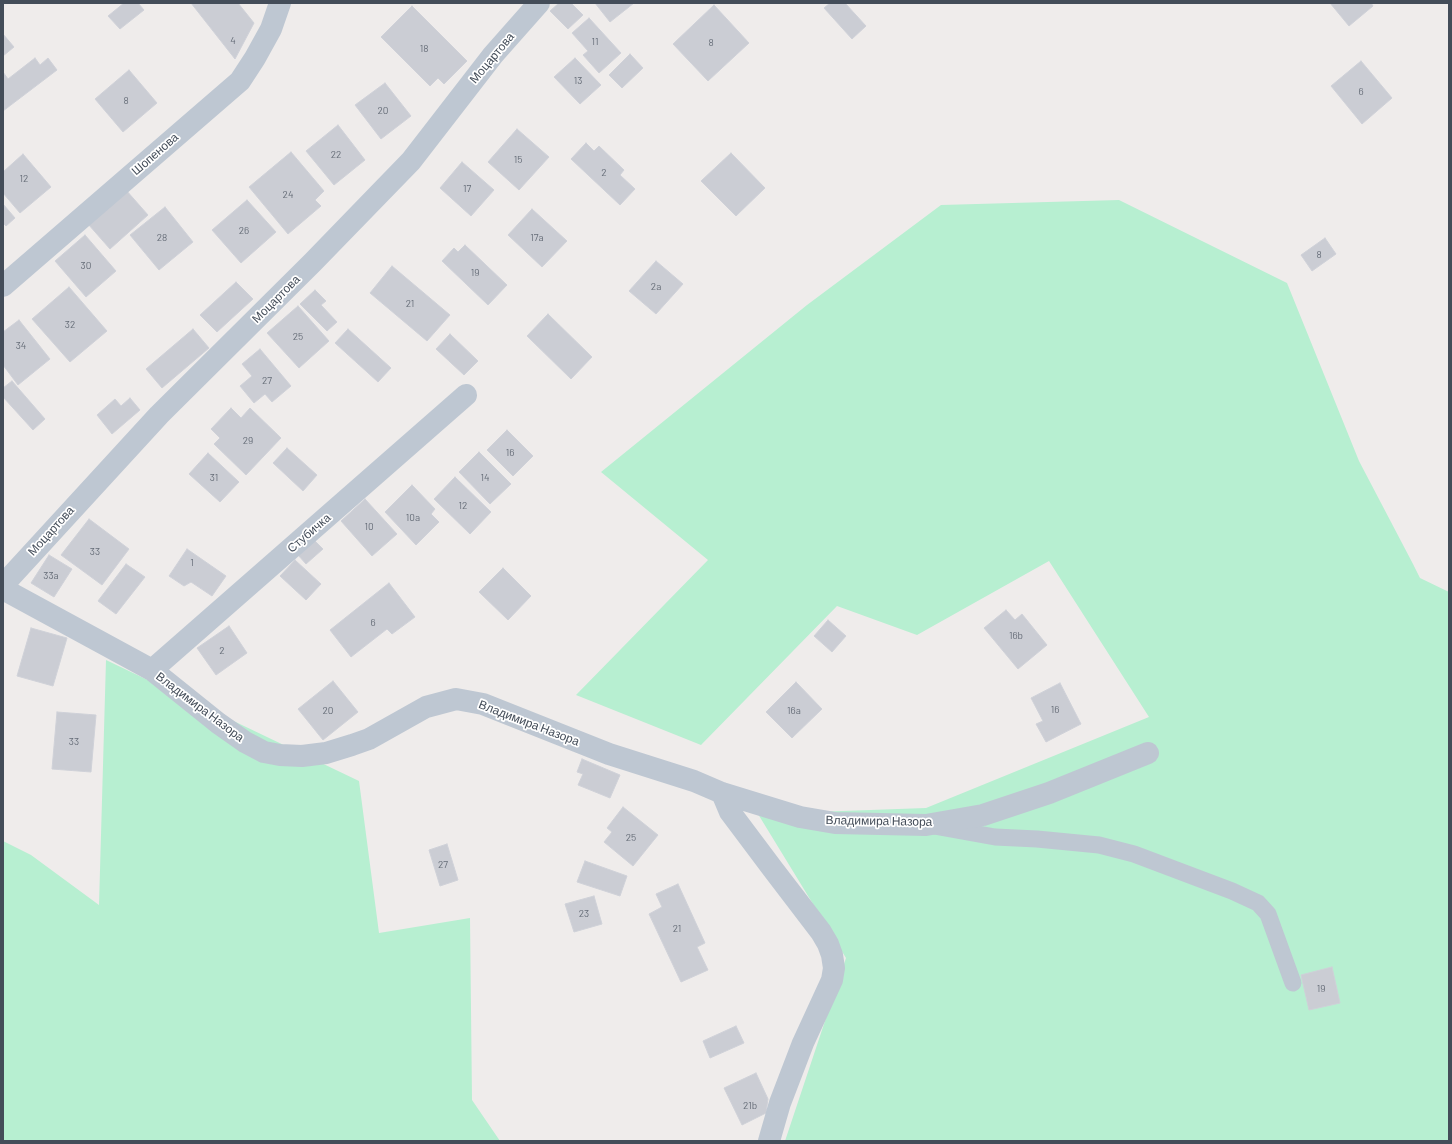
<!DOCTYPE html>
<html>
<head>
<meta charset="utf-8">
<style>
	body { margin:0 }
	#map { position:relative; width:1452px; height:1144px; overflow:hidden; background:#efeceb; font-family:Barlow,sans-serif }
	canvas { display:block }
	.frame { position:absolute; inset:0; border:4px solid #444d59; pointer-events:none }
</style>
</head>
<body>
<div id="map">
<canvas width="1452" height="1144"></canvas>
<div class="frame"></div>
</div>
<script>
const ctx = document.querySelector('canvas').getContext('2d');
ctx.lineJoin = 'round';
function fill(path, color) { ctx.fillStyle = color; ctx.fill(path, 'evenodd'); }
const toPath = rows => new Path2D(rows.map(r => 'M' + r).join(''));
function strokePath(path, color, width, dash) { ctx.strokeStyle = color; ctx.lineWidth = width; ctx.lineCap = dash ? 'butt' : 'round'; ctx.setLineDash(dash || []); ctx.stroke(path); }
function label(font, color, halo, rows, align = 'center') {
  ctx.font = font + ' Barlow,sans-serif'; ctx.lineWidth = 3.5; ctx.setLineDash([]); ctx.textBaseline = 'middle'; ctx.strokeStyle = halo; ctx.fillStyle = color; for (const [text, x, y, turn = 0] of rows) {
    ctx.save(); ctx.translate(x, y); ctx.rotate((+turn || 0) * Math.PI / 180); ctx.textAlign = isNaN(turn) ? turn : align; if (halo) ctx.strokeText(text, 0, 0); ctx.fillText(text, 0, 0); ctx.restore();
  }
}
const green = toPath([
	[1119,200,1287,283,1359,461,1413,564,1420,578,1449,592,1449,1141,785,1141,846,958,758,814,926,808,1149,717,1049,561,917,635,837,606,701,745,576,695,708,560,601,472,807,305,941,205],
	[106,660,359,781,379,933,470,918,472,1100,500,1141,3,1141,3,841,31,855,99,905]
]);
const building = toPath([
	[124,3,138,3,144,10,120,29,108,16,124,3],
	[191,3,238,3,254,23,235,59,191,3],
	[559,3,571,3,583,15,568,29,550,11,559,3],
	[595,3,634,3,610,22,595,3],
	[830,3,845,3,866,26,852,39,824,8,830,3],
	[1330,3,1371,3,1373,6,1349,26,1330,3],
	[714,5,749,43,708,81,673,44,714,5],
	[412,6,467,61,444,84,438,78,430,86,381,37,412,6],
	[589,18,621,53,599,73,583,55,588,51,572,33,589,18],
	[3,34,14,47,3,56,3,34],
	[630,54,643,68,622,88,609,75,630,54],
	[35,58,40,65,48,58,57,70,3,111,3,72,8,79,35,58],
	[575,58,601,85,580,104,554,77,575,58],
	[1361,61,1392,98,1362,124,1331,86,1361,61],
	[129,70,157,103,123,132,95,99,129,70],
	[385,83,411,116,381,139,355,105,385,83],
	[338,125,365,160,334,185,306,151,338,125],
	[517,129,549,157,519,190,488,162,517,129],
	[586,143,594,151,599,146,624,170,620,175,635,189,620,205,571,159,586,143],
	[291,152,324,191,315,200,321,206,288,234,249,187,291,152],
	[731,153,765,188,736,216,701,181,731,153],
	[23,154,51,187,20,213,3,193,3,172,23,154],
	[462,162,494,190,471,216,440,188,462,162],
	[126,190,148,215,110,249,88,224,126,190],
	[247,200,276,232,241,263,212,230,247,200],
	[3,204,15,218,6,226,3,223,3,204],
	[165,207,193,242,159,270,130,235,165,207],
	[532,209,567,241,542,267,508,235,532,209],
	[85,235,116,271,86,297,55,261,85,235],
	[1325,238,1336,254,1312,271,1301,255,1325,238],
	[465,245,507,285,488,305,442,261,454,248,458,252,465,245],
	[656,261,683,284,656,314,629,291,656,261],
	[392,266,450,315,427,341,370,293,392,266],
	[236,282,253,299,217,332,200,315,236,282],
	[69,287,107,331,70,362,32,319,69,287],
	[315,290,326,301,321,305,337,322,327,331,300,304,315,290],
	[298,306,329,341,299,368,267,333,298,306],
	[548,314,592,357,571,379,527,336,548,314],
	[19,320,50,359,18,385,3,365,3,332,19,320],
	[193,329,209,348,162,388,146,369,193,329],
	[348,329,391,368,378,382,335,343,348,329],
	[450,334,478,361,464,375,436,349,450,334],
	[260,349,291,386,272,402,265,394,254,403,240,386,252,376,242,364,260,349],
	[12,381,45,419,33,430,3,397,3,388,12,381],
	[130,398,140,410,112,434,97,415,115,399,121,406,130,398],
	[231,408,241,418,250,408,281,438,246,475,214,444,220,438,211,429,231,408],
	[507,430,533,456,513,476,487,450,507,430],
	[287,448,317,475,303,491,273,463,287,448],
	[479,452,511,484,490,504,459,472,479,452],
	[208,453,239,482,220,502,189,474,208,453],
	[455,477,491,512,470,534,434,499,455,477],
	[412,485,435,509,431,514,439,522,416,545,385,512,412,485],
	[365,499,397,534,372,556,341,521,365,499],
	[89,519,129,549,102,585,61,555,89,519],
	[314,540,323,549,306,564,298,555,314,540],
	[187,549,226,576,212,596,191,582,184,586,169,576,187,549],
	[49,555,72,569,54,597,31,583,49,555],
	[295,560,321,584,306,600,280,576,295,560],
	[126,564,145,577,116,614,98,601,126,564],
	[503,568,531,596,508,620,479,592,503,568],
	[389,583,415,617,392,634,387,629,351,657,330,630,389,583],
	[1006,610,1015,620,1022,614,1047,645,1018,669,984,628,1006,610],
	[828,620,846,636,832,652,814,636,828,620],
	[229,626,247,653,216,675,197,648,229,626],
	[31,628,67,638,53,686,17,676,31,628],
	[333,681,358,712,323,740,298,709,333,681],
	[796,682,822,709,792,738,766,712,796,682],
	[1060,683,1081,724,1046,742,1036,724,1043,721,1031,698,1060,683],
	[57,712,96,715,91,772,52,769,57,712],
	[582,759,620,775,610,798,578,785,583,774,577,772,582,759],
	[623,807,658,835,633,866,604,842,612,832,607,828,623,807],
	[447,844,458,880,440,886,429,850,447,844],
	[585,861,627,876,620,896,577,882,585,861],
	[678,884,705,943,697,947,708,970,681,982,649,914,662,907,656,894,678,884],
	[594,896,602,924,574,932,565,904,594,896],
	[1332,967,1340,1003,1309,1010,1301,975,1332,967],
	[736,1026,744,1043,710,1058,703,1041,736,1026],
	[756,1073,768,1099,766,1113,742,1125,724,1088,756,1073]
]);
const service = toPath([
	[934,826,995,837,1037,839,1099,845,1134,854,1232,891,1258,903,1268,914,1293,983]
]);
const minor = toPath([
	[3,286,240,81,255,58,271,29,280,3],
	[3,585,159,415,313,262,411,161,493,55,539,3],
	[3,589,152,670,218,723,245,742,264,752,280,755,302,756,326,753,352,745,369,739,426,707,456,699,483,704,609,754,694,781,722,793,800,817,835,823,926,825,983,815,1049,793,1148,753],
	[152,670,466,395],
	[722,793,730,812,772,868,821,932,828,944,832,955,834,968,832,980,803,1043,780,1103,769,1141]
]);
const numberNames = [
	["4",233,41],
	["11",595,42],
	["8",711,43],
	["18",424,49],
	["13",578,81],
	["6",1361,92],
	["8",126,101],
	["20",383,111],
	["22",336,155],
	["15",518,160],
	["2",604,173],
	["12",24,179],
	["17",467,189],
	["24",288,195],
	["26",244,231],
	["28",162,238],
	["17a",537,238],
	["8",1319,255],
	["30",86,266],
	["19",475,273],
	["2a",656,287],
	["21",410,304],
	["32",70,325],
	["25",298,337],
	["34",21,346],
	["27",267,381],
	["29",248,441],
	["16",510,453],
	["31",214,478],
	["14",485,478],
	["12",463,506],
	["10a",413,518],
	["10",369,527],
	["33",95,552],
	["1",192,563],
	["33a",51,576],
	["6",373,623],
	["16b",1016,636],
	["2",222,651],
	["16",1055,710],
	["20",328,711],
	["16a",794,711],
	["33",74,742],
	["25",631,838],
	["27",443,865],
	["23",584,914],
	["21",677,929],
	["19",1321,989],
	["21b",750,1106]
];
const streetNames = [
	["Моцартова",492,58,-50],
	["Шопенова",155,154,-41],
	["Моцартова",276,299,-45],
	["Моцартова",51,531,-48],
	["Стубичка",309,533,-41],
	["Владимира Назора",200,707,37],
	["Владимира Назора",529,723,21],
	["Владимира Назора",879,821,1]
];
fill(green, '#b7efd1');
fill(building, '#cbcdd4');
strokePath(building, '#cfd1d8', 1);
strokePath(service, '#bec7d2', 17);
strokePath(minor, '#bec7d2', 22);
label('10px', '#666d78', null, numberNames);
label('12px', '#444d59', '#fff', streetNames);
</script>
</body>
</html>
